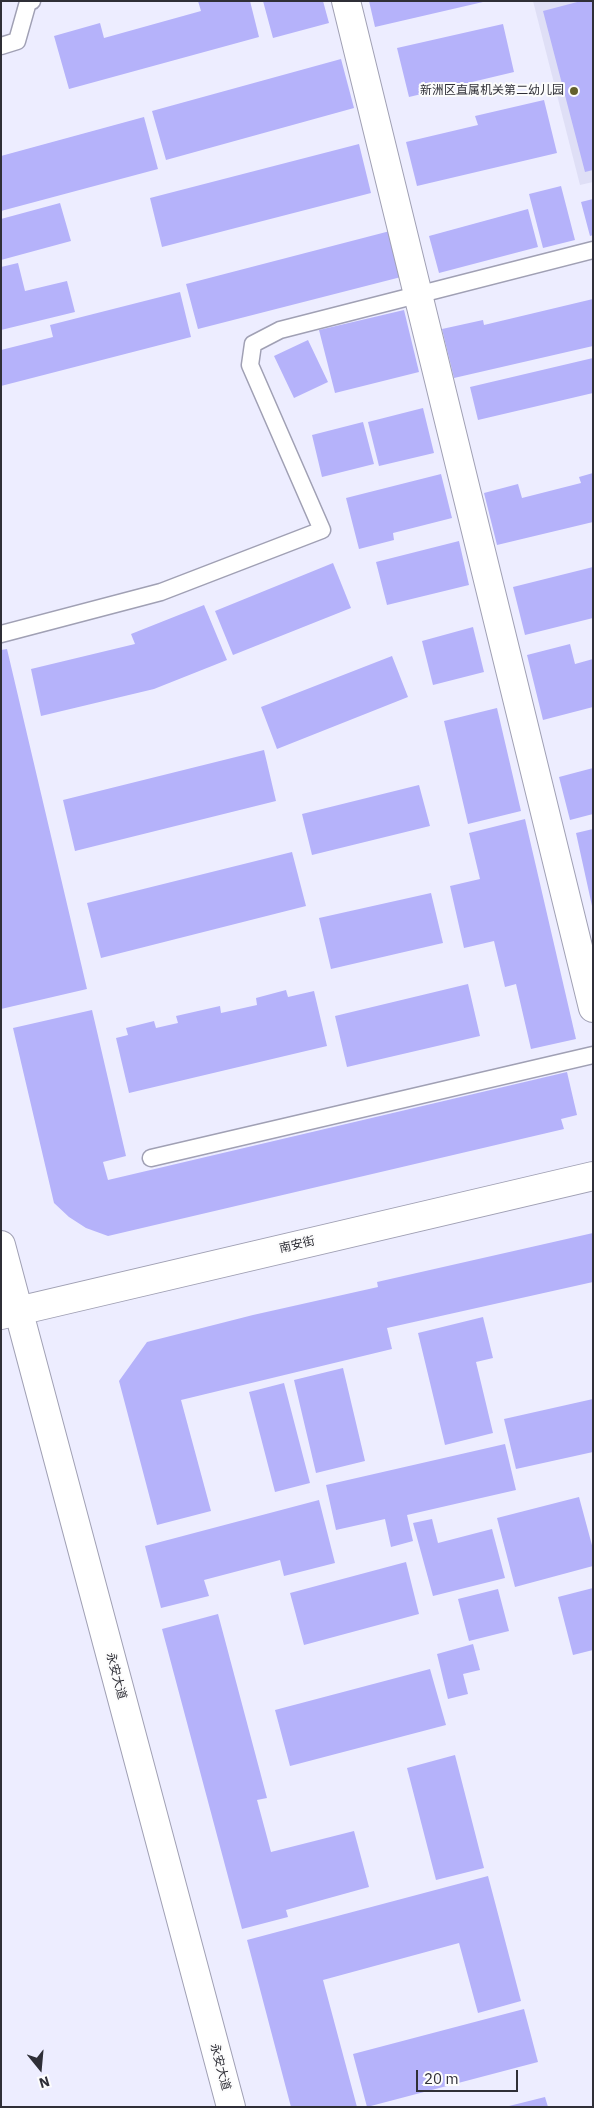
<!DOCTYPE html>
<html>
<head>
<meta charset="utf-8">
<style>
	body { margin:0 }
	#map { position:relative; width:594px; height:2108px; overflow:hidden; background:#ededff; font-family:"IBM Plex Sans",sans-serif }
	canvas { display:block }
	.frame { position:absolute; inset:0; border:2px solid #2f2f37; pointer-events:none }
	.north { position:absolute; left:15px; top:2043px; width:50px; height:50px; -webkit-text-stroke:4px #fcfcfc; paint-order:stroke; rotate:163deg; font-size:14px; font-weight:700; line-height:20px; text-align:center; color:#2f2f37 }
	.north::after { content:''; display:block; margin:auto; width:18px; height:22px; background:#2f2f37; clip-path:polygon(50% 0,100% 100%,50% 72%,0 100%) }
	.scale { position:absolute; left:416px; top:2070px; width:102px; height:22px; box-sizing:border-box; border:2px solid #2f2f37; border-top:0; padding-left:6px; font-size:15px; line-height:18px; white-space:nowrap; color:#2f2f37; -webkit-text-stroke:4px #fcfcfc; paint-order:stroke }
</style>
</head>
<body>
<div id="map">
<canvas width="594" height="2108"></canvas>
<div class="frame"></div>
<div class="north">N</div>
<div class="scale">20 m</div>
</div>
<script>
const ctx = document.querySelector('canvas').getContext('2d');
ctx.lineJoin = 'round';
function fill(path, color) { ctx.fillStyle = color; ctx.fill(path, 'evenodd'); }
const toPath = rows => new Path2D(rows.map(r => 'M' + r).join(''));
function strokePath(path, color, width, dash) { ctx.strokeStyle = color; ctx.lineWidth = width; ctx.lineCap = dash ? 'butt' : 'round'; ctx.setLineDash(dash || []); ctx.stroke(path); }
function label(font, color, halo, rows, align = 'center') {
  ctx.font = font + ' "IBM Plex Sans","Noto Sans SC",sans-serif'; ctx.lineWidth = 4; ctx.setLineDash([]); ctx.textBaseline = 'middle'; ctx.strokeStyle = halo; ctx.fillStyle = color; for (const [text, x, y, turn = 0] of rows) {
    ctx.save(); ctx.translate(x, y); ctx.rotate((+turn || 0) * Math.PI / 180); ctx.textAlign = isNaN(turn) ? turn : align; if (halo) ctx.strokeText(text, 0, 0); ctx.fillText(text, 0, 0); ctx.restore();
  }
}
const built = toPath([
	[533,1,593,1,593,182,580,185]
]);
const building = toPath([
	[198,1,250,1,259,37,69,89,54,36,100,23,104,38,201,11],
	[263,1,323,1,329,23,273,38],
	[369,1,483,1,483,2,375,27],
	[581,1,593,1,593,170,585,172,543,11],
	[503,24,514,72,409,97,397,48],
	[341,59,354,108,166,160,152,111],
	[544,100,557,153,417,186,406,142,478,125,475,116],
	[144,117,158,169,1,211,1,156],
	[359,144,371,193,162,247,150,198],
	[561,186,575,240,543,248,529,194],
	[593,199,593,235,590,236,581,202],
	[60,203,71,241,1,260,1,219],
	[528,209,538,247,439,273,429,236],
	[390,231,401,277,198,329,186,284],
	[18,263,25,291,67,281,75,312,1,330,1,267],
	[180,292,191,337,1,386,1,350,53,337,50,325],
	[593,299,593,346,454,378,442,329,483,320,484,325],
	[404,310,419,372,335,393,319,330],
	[308,340,328,382,294,398,274,356],
	[593,358,593,393,478,420,470,387],
	[423,408,434,453,379,466,368,422],
	[363,422,374,464,322,477,312,435],
	[593,473,593,522,497,545,484,493,518,484,522,498,581,483,579,477],
	[441,474,452,518,393,533,394,540,359,549,346,498],
	[459,541,469,585,387,605,376,562],
	[333,563,351,608,233,655,215,611],
	[593,567,593,618,525,635,513,587],
	[204,605,227,660,154,689,41,716,31,669,135,644,131,634],
	[473,627,484,672,433,685,422,641],
	[570,644,575,664,593,659,593,707,543,720,527,655],
	[7,649,87,989,1,1009,1,650],
	[392,656,408,697,277,749,261,707],
	[497,708,521,811,468,824,444,721],
	[264,750,276,801,75,851,63,800],
	[593,768,593,814,570,820,559,777],
	[419,785,430,826,312,855,302,814],
	[525,819,576,1039,531,1049,516,984,505,987,494,941,464,948,450,886,480,879,469,833],
	[593,829,593,906,592,906,576,833],
	[292,852,306,906,101,958,87,903],
	[431,893,443,943,331,969,319,918],
	[468,984,480,1036,347,1067,335,1016],
	[286,990,288,997,314,991,327,1046,129,1093,116,1038,128,1035,126,1028,154,1021,156,1028,178,1023,176,1016,220,1006,221,1013,257,1005,256,998],
	[92,1010,126,1156,103,1162,108,1180,567,1072,577,1115,561,1119,564,1129,108,1236,86,1228,69,1217,54,1203,13,1028],
	[593,1233,593,1282,387,1328,392,1349,181,1400,211,1511,157,1525,119,1381,147,1342,253,1315,378,1287,377,1282],
	[483,1317,493,1358,476,1362,493,1433,445,1445,418,1333],
	[343,1368,365,1461,316,1473,294,1380],
	[284,1383,310,1483,275,1492,249,1392],
	[593,1399,593,1452,516,1469,504,1419],
	[505,1444,516,1490,407,1515,413,1541,391,1547,385,1519,336,1530,326,1485],
	[579,1497,593,1549,593,1566,515,1587,497,1518],
	[319,1500,335,1563,284,1576,280,1560,204,1580,209,1596,161,1608,145,1546],
	[432,1519,438,1543,492,1529,505,1578,433,1596,413,1523],
	[406,1562,419,1614,304,1645,290,1593],
	[593,1588,593,1650,573,1655,558,1597],
	[498,1589,509,1631,469,1641,458,1599],
	[218,1614,267,1798,257,1800,271,1852,354,1831,369,1887,286,1910,288,1917,242,1929,162,1629],
	[473,1644,480,1670,463,1674,468,1694,448,1699,437,1654],
	[430,1669,446,1725,290,1766,275,1710],
	[455,1755,484,1868,436,1880,407,1768],
	[488,1876,521,2001,478,2013,459,1943,323,1980,357,2107,291,2107,247,1940],
	[524,2009,538,2062,367,2107,353,2054],
	[545,2097,548,2107,509,2107,509,2106]
]);
const lane = toPath([
	[1,46,17,41,28,2,32,1],
	[1,634,161,592,322,530,250,365,253,344,280,330,593,250],
	[151,1158,593,1055]
]);
const street = toPath([
	[346,1,593,1008]
]);
const secondary = toPath([
	[1,1245,231,2107],
	[1,1315,593,1176]
]);
const markers = [
	[574,91,5,"#63602d"]
];
const poiNames = [
	["新洲区直属机关第二幼儿园",564,91]
];
const streetNames = [
	["南安街",297,1245,-13],
	["永安大道",116,1676,75],
	["永安大道",220,2067,75]
];
fill(built, '#dfdff6');
fill(building, '#b5b2fa');
strokePath(lane, '#a0a0b4', 19);
strokePath(street, '#a0a0b4', 30);
strokePath(secondary, '#a0a0b4', 30);
strokePath(lane, '#fff', 16);
strokePath(street, '#fff', 28);
strokePath(secondary, '#fff', 28);
for (const [x, y, r, color] of markers) { const dot = new Path2D(); dot.arc(x, y, r, 0, 2 * Math.PI); ctx.fillStyle = color; ctx.fill(dot); strokePath(dot, '#fcfcfc', 2); }
label('12px', '#2f2f37', '#fcfcfc', poiNames, 'right');
label('12px', '#2f2f37', '#fcfcfc', streetNames);
</script>
</body>
</html>
